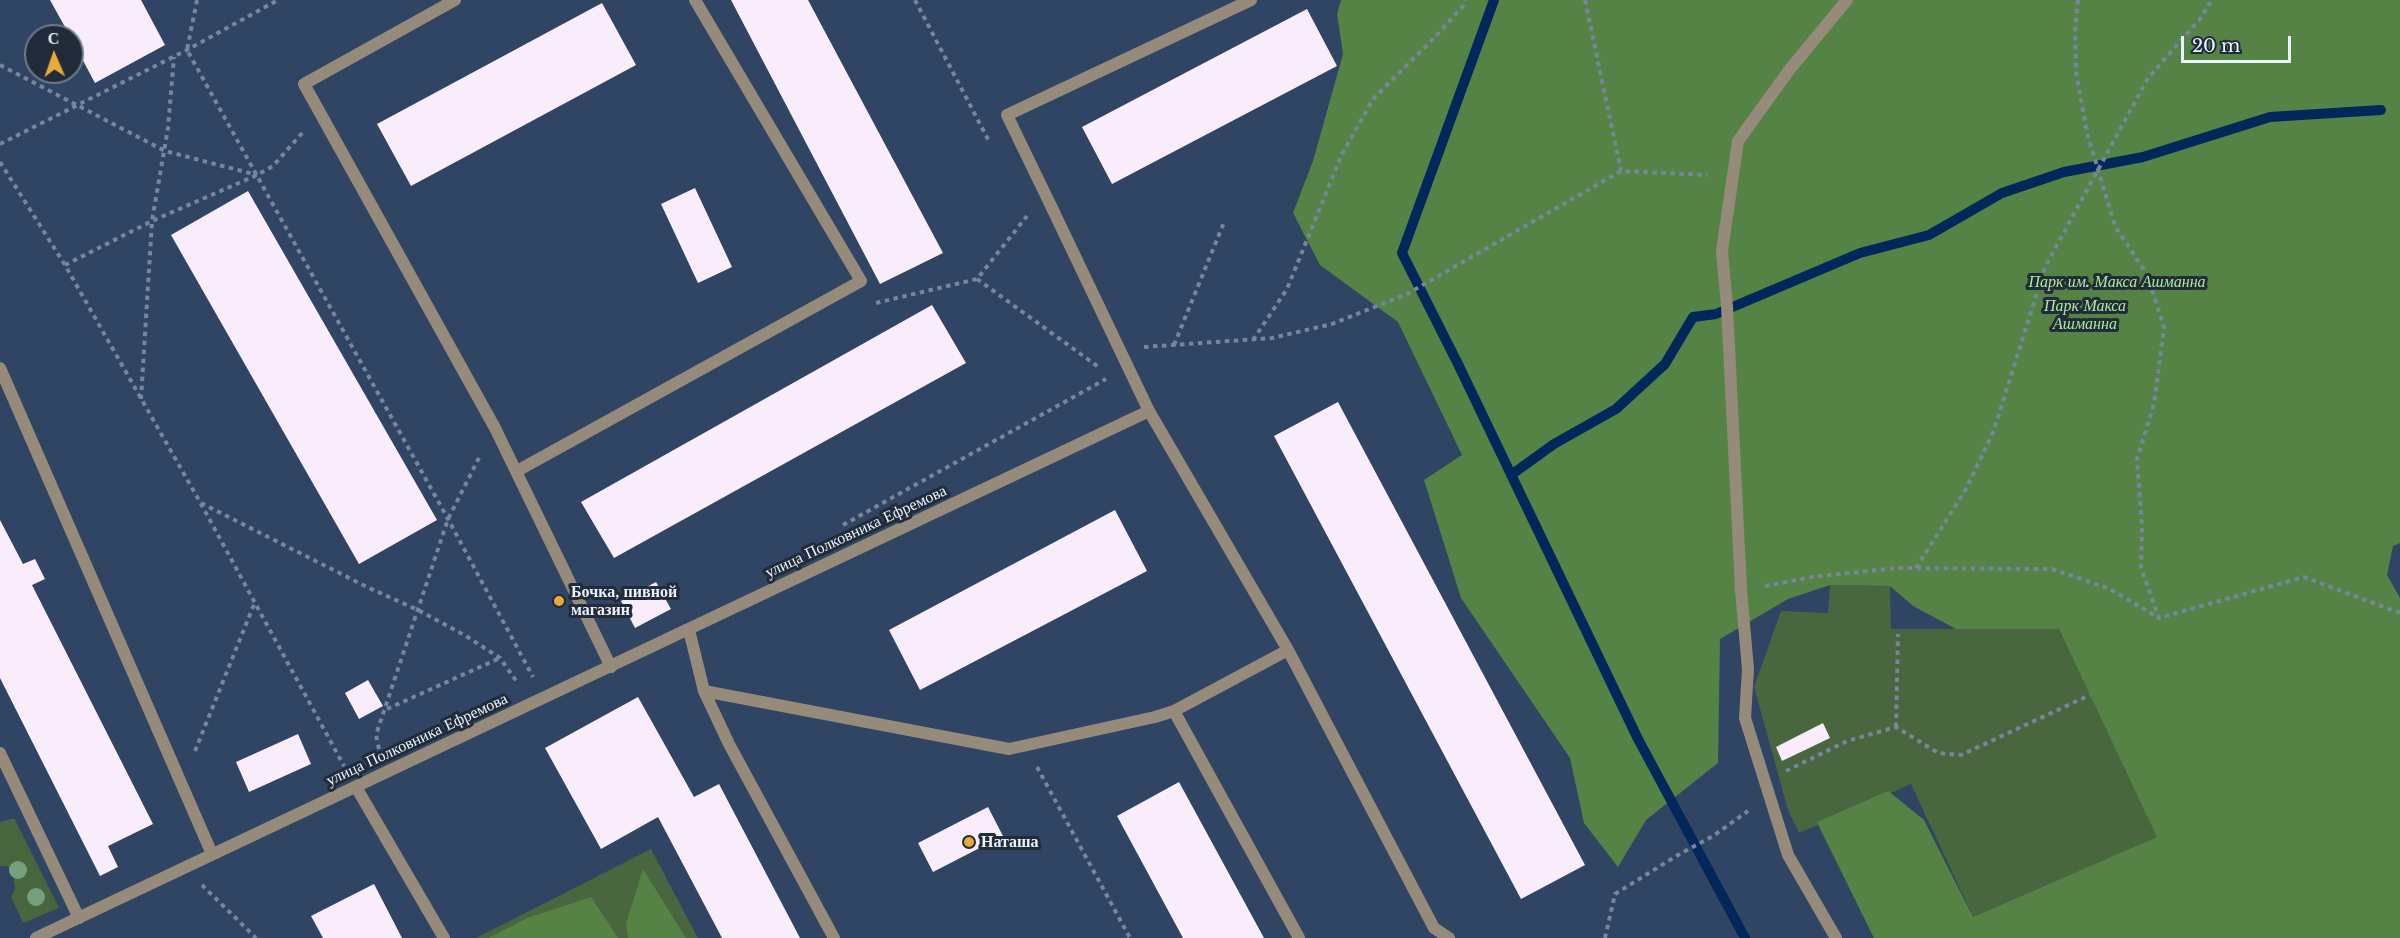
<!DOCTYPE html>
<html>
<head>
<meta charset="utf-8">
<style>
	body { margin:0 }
	#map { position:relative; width:2400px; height:938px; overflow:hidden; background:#304463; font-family:"Libre Baskerville",serif }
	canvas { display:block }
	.north { position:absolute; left:24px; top:24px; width:60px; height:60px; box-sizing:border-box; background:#212b39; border:2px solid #717b87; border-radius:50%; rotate:358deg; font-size:16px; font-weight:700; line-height:24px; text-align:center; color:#eaf2fd }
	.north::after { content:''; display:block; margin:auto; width:21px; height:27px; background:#e9aa38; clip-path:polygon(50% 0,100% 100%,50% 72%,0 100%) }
	.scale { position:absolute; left:2181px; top:36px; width:110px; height:27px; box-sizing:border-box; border:3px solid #eaf2fd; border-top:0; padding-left:8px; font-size:18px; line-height:21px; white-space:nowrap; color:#eaf2fd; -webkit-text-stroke:4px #212b39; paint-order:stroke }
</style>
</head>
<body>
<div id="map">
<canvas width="2400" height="938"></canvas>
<div class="north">С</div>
<div class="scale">20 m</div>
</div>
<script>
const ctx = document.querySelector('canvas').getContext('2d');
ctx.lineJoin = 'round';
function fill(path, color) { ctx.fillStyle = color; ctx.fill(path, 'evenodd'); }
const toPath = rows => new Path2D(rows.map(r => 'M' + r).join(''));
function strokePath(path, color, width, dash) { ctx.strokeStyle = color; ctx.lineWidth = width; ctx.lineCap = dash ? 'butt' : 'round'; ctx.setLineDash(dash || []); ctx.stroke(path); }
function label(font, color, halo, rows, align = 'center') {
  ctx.font = font + ' "Libre Baskerville",serif'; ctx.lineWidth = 6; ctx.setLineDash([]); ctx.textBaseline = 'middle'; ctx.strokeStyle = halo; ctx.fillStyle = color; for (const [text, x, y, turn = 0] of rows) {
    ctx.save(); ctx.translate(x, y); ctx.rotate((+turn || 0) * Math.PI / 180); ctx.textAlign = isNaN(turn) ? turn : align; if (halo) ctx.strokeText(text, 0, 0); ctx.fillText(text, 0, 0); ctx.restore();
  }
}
const green = toPath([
	[1830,585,1890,586,1891,629,2059,629,2158,837,1973,917,1911,784,1891,793,1924,820,1971,927,2155,938,1874,938,1818,825,1799,833,1788,810,1754,687,1781,611,1828,613],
	[14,818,59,908,23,923,11,897,15,889,13,871,7,866,0,866,0,822],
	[651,849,698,938,476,938]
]);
const forest = toPath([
	[1341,0,2400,0,2400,543,2393,546,2387,575,2400,598,2400,938,1874,938,1817,822,1888,791,1924,820,1973,917,2157,837,2059,629,1956,629,1913,606,1890,586,1830,585,1788,599,1720,639,1718,763,1646,820,1618,867,1584,823,1570,758,1461,598,1424,480,1462,455,1398,322,1320,265,1293,213,1313,161,1343,54,1337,14],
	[643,869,679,927,686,938,628,938,626,924],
	[591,897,618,938,489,938,527,918]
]);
const stream = toPath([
	[1494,0,1402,253,1458,364,1638,739,1745,938],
	[1511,475,1554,444,1616,409,1665,364,1693,317,1716,314,1860,253,1929,235,2002,193,2064,172,2143,157,2270,117,2381,110]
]);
const building = toPath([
	[50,0,141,0,165,45,95,83,72,40,72,36,70,36],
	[731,0,808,0,943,253,880,284],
	[602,3,636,65,411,186,377,124],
	[1307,9,1337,66,1112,184,1082,127],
	[695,188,732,267,698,283,661,204],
	[248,191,437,520,359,564,171,235],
	[932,305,966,363,614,558,581,502],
	[1338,402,1585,865,1521,899,1274,436],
	[1115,510,1147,571,920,690,889,630],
	[0,520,23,564,35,559,45,579,32,585,153,824,108,846,118,867,100,876,0,678],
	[656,582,671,609,635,628,621,601],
	[368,680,383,706,359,719,345,693],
	[638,697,694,797,719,784,800,938,722,938,658,817,601,849,545,748],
	[1823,723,1830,738,1782,761,1776,747],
	[298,734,311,764,249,792,236,762],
	[1179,782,1264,938,1183,938,1117,816],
	[988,807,1003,836,933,872,918,843],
	[374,884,402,938,323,938,311,916]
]);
const path = toPath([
	[197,0,187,50,448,519,533,677],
	[915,0,990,143],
	[1585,0,1621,171],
	[2078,0,2075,29,2076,72,2087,133,2115,226,2148,276,2164,328,2154,404,2137,459,2142,527,2141,568,2159,618,2304,577,2400,613],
	[0,65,165,151,257,175],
	[0,144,187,50,278,0],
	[0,162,65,265,200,502,344,766],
	[65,265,152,221,257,175,273,166,303,132],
	[977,279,1100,368],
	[876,303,977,279,1027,216],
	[1253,340,1287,289,1342,154,1373,99,1434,38,1463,6,1465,0],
	[1174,345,1225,220],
	[1144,347,1272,338,1332,324,1407,294,1621,171,1708,175],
	[141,399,152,221,168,128,174,57],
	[201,503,367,587,418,610,466,636,500,658,517,682],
	[843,525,1106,379],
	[1916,568,1966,489,1994,430,2045,267,2148,78,2200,19,2212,0],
	[1765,586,1812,577,1896,568,2052,569,2110,589,2159,618],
	[387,709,500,658],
	[1896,727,1898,634],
	[379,749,376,735,448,519,480,456],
	[195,751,255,602],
	[1037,767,1130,938],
	[1786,771,1847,741,1896,727,1938,753,1961,755,2090,695],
	[202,885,256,938],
	[1605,938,1615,894,1678,855,1713,836,1748,811]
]);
const lane = toPath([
	[455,0,304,84,495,428,611,667],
	[1052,208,1007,115,1251,0],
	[0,368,212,854],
	[1149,411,1288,650],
	[517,471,861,281,695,0],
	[689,630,704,691,729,744,834,938],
	[704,691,1009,749,1155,717,1174,711,1299,938],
	[1174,711,1288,650,1434,928,1449,938],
	[0,753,79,918],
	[356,787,444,938]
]);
const street = toPath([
	[36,938,1149,411,1052,208],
	[1836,938,1788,855,1745,718,1748,669,1741,590,1727,306,1722,251,1738,141,1790,69,1847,0]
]);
const trees = [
	[18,870],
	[36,897]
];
const markers = [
	[559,601,6,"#e9aa38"],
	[969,842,6,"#e9aa38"]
];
const parkNames = [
	["Парк им. Макса Ашманна",2117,282],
	["Парк Макса",2085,306],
	["Ашманна",2085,324]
];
const streetNames = [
	["улица Полковника Ефремова",856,532,-25],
	["улица Полковника Ефремова",417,740,-25]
];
const poiNames = [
	["Бочка, пивной",571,592],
	["магазин",571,610],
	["Наташа",981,842]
];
fill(green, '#49663f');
fill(forest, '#558346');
strokePath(stream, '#01275b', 10);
fill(building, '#f9edfc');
strokePath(path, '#76869d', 4, [4.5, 4.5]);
strokePath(lane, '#968b7b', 12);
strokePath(street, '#968b7b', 12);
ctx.fillStyle = '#74a07e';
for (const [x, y] of trees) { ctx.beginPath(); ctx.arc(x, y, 9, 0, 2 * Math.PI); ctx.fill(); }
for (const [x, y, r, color] of markers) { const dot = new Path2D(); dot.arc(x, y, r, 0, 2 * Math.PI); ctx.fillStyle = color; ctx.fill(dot); strokePath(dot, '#212b39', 2); }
label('italic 16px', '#abec95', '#212b39', parkNames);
label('16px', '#eaf2fd', '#212b39', streetNames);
label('bold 16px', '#eaf2fd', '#212b39', poiNames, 'left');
</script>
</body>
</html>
